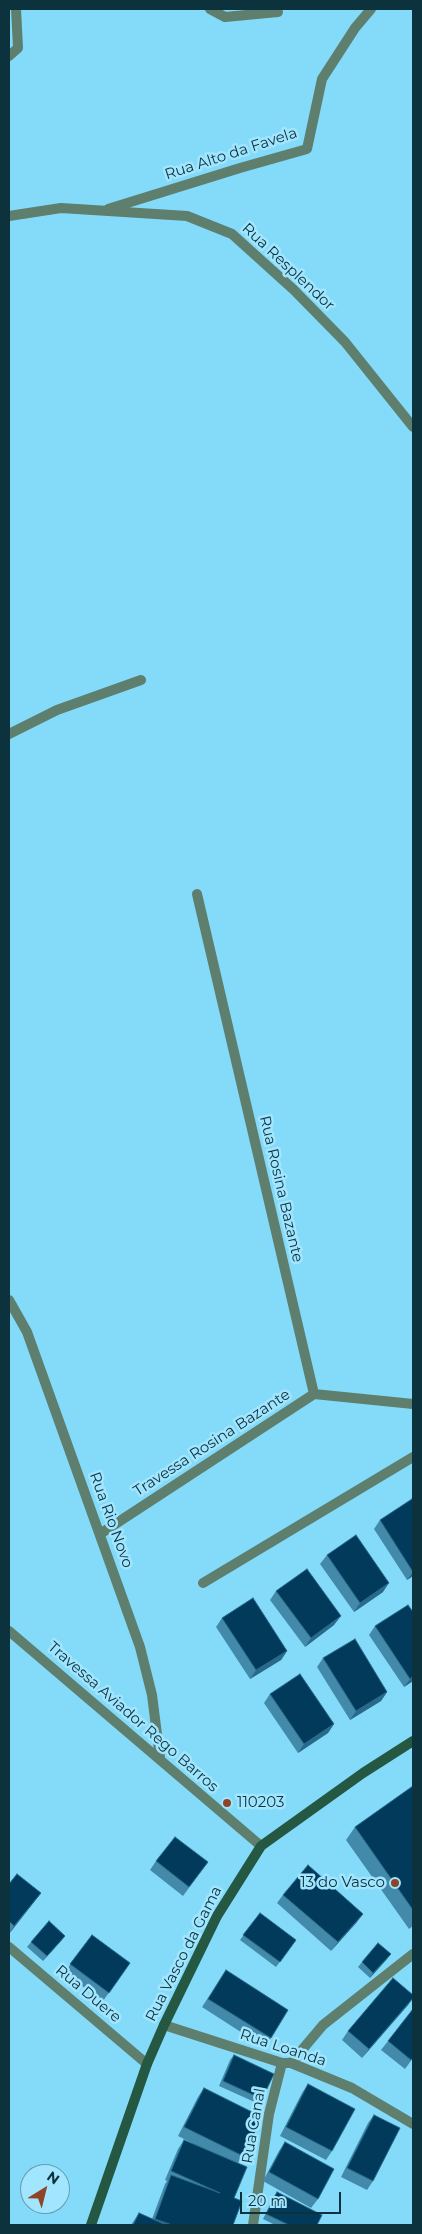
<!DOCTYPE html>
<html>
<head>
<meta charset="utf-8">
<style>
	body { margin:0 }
	#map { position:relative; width:422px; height:2234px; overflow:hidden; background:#84dbf9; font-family:Montserrat,sans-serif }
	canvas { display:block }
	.frame { position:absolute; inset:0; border:10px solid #0c323e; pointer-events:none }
	.north { position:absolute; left:20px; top:2164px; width:50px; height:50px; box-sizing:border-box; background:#a2e5fe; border:1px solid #669db1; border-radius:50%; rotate:36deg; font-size:14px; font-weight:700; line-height:20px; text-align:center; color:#0c323e }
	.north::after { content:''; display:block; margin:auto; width:18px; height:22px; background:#8e4526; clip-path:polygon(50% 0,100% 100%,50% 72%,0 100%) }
	.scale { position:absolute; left:240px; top:2192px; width:101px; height:22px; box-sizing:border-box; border:2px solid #0c323e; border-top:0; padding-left:6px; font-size:15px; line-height:18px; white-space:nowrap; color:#0c323e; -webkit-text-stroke:4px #a2e5fe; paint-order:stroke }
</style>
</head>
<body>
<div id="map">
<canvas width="422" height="2234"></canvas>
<div class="frame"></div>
<div class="north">N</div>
<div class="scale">20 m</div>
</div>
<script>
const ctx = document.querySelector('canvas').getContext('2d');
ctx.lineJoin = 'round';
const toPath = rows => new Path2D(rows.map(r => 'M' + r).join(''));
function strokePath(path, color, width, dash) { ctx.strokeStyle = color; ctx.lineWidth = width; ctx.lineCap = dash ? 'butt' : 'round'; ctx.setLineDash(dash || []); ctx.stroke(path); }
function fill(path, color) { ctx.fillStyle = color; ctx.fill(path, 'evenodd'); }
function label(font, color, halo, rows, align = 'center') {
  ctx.font = font + ' Montserrat,sans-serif'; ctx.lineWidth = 5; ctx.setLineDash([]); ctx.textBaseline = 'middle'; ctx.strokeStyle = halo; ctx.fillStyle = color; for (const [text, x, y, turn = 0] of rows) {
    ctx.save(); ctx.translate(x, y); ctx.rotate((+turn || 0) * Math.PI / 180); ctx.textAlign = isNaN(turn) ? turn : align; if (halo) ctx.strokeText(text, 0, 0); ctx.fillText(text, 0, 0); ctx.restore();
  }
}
const service = toPath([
	[291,2063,323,2025,413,1954],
	[253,2225,269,2114,282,2063]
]);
const minor = toPath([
	[210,9,225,17,278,12],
	[9,56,18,48,16,9],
	[108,209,240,168,307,149,322,79,355,28,371,9],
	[9,216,61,208,187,216,232,234,294,290,345,342,413,427],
	[9,734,57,710,141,680],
	[197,894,314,1394],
	[9,1300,27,1332,140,1647,152,1695,160,1758],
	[314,1394,413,1404],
	[100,1534,314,1394],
	[203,1583,413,1457],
	[9,1631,261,1846],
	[9,1947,147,2064],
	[164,2025,282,2063,291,2063,352,2088,413,2124]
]);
const secondary = toPath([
	[91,2225,147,2064,164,2025,217,1916,261,1846,363,1773,413,1741]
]);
const wall = toPath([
	[413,1502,413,1576,407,1580,374,1529,380,1520],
	[327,1555,383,1592,354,1612,320,1564],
	[276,1591,334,1625,305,1647,270,1600],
	[413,1612,413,1681,404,1687,369,1635,375,1626],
	[222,1618,287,1651,281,1660,250,1679,216,1627],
	[323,1658,387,1692,381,1701,350,1720,317,1667],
	[270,1694,334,1724,328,1733,298,1753,264,1703],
	[413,1786,413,1926,409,1929,346,1840,355,1827],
	[156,1861,208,1862,183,1896,150,1870],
	[9,1884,34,1902,9,1934],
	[283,1895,357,1922,331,1951,277,1903],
	[260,1913,296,1940,276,1967,240,1940],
	[92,1935,130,1963,103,2001,64,1973],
	[61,1941,43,1961,27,1947,31,1942],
	[387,1959,370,1978,358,1967,362,1962],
	[226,1970,271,2038,264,2047,202,2007],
	[413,1998,408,2005,362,2058,342,2040,348,2031],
	[413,2009,413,2058,405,2069,381,2050],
	[234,2055,262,2099,259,2104,219,2086,230,2060],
	[308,2084,332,2151,326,2160,280,2136,302,2093],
	[204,2088,243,2156,238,2163,234,2198,233,2225,131,2225,139,2213,152,2219,165,2184,167,2181,165,2180,178,2149,184,2140,196,2145,178,2136,198,2097],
	[374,2115,373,2181,367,2190,341,2177,368,2123],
	[285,2142,318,2199,311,2208,263,2181,279,2151],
	[277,2192,317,2225,275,2225,263,2219,274,2197]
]);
const shadedWall = toPath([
	[413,1572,413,1576,407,1580],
	[389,1583,383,1592,354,1612,360,1603],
	[341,1616,334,1625,305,1647,311,1638],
	[287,1651,281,1660,250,1679,256,1670],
	[413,1676,413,1681,404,1687,410,1679],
	[387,1692,381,1701,350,1720,356,1711],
	[334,1724,328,1733,298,1753,304,1744],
	[41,1893,34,1902,9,1934,14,1926],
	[363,1914,357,1922,331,1951,338,1942],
	[65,1936,61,1941,43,1961,47,1956],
	[391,1954,387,1959,370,1978,373,1973],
	[413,1998,408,2005,362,2058,369,2049],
	[155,2219,172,2225,151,2225]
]);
const building = toPath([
	[412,1499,413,1502,413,1572,380,1520,412,1499],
	[356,1535,389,1583,360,1603,327,1555,356,1535],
	[307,1569,341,1616,311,1638,276,1591,307,1569],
	[253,1598,287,1651,256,1670,222,1618,253,1598],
	[408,1605,413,1612,413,1676,410,1679,375,1626,408,1605],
	[355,1639,387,1692,356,1711,323,1658,355,1639],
	[300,1674,334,1724,304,1744,270,1694,300,1674],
	[413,1786,413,1910,355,1827,413,1786],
	[175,1837,208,1862,189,1887,156,1861,175,1837],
	[308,1865,363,1914,338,1942,283,1895,308,1865],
	[17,1874,41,1893,14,1926,9,1921,9,1884,17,1874],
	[260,1913,296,1940,280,1962,243,1935,260,1913],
	[49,1921,65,1936,47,1956,31,1942,49,1921],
	[92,1935,130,1963,109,1993,70,1964,92,1935],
	[378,1943,391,1954,373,1973,362,1962,378,1943],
	[226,1970,288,2010,271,2038,208,1999,226,1970],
	[393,1978,413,1995,413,1998,369,2049,348,2031,393,1978],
	[413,2009,413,2057,411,2060,388,2041,413,2009],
	[234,2055,274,2074,262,2099,223,2081,234,2055],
	[308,2084,355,2109,332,2151,286,2127,308,2084],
	[204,2088,262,2117,243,2156,184,2127,204,2088],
	[374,2115,400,2128,373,2181,347,2168,374,2115],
	[184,2140,247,2167,234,2198,242,2201,233,2225,172,2225,155,2219,171,2175,220,2193,171,2171,184,2140],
	[285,2142,334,2169,318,2199,269,2172,285,2142],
	[277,2192,322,2215,317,2225,289,2225,266,2214,277,2192],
	[139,2213,166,2225,133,2225,139,2213]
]);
const markers = [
	[227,1803,5,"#8e4526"],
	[395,1883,5,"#8e4526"]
];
const streetNames = [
	["Rua Alto da Favela",231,154,-18],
	["Rua Resplendor",288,267,43],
	["Rua Rosina Bazante",281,1189,77],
	["Travessa Rosina Bazante",212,1443,-33],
	["Rua Rio Novo",111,1520,70],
	["Travessa Aviador Rego Barros",133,1717,41],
	["Rua Vasco da Gama",184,1954,-63],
	["Rua Duere",88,1994,40],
	["Rua Loanda",283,2048,18],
	["Rua Canal",254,2126,-80]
];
const poiNames = [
	["110203",237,1803],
	["13 do Vasco",385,1883,"right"]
];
strokePath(service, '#5e7e6e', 10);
strokePath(minor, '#5e7e6e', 10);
strokePath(secondary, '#255842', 10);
fill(wall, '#438aaa');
fill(shadedWall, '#296a8a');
fill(building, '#023a5b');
strokePath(building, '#296a8a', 1);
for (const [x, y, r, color] of markers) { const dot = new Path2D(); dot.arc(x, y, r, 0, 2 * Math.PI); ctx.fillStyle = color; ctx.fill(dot); strokePath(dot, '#a2e5fe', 2); }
label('15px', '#0c323e', '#a2e5fe', streetNames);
label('15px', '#0c323e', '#a2e5fe', poiNames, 'left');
</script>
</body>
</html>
